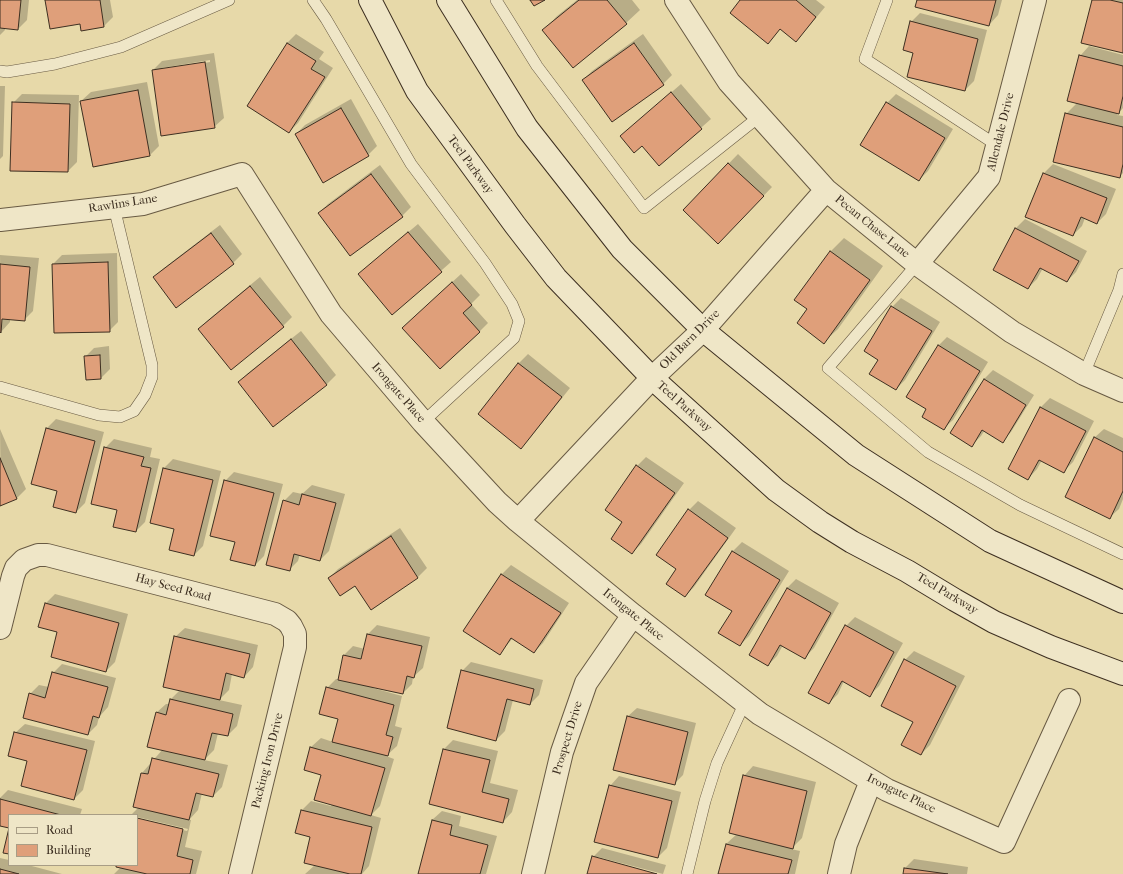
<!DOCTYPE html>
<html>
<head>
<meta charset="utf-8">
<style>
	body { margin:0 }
	#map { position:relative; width:1123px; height:874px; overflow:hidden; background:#e7d9a9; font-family:"IM FELL French Canon",serif }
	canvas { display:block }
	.legend { position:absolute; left:8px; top:814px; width:130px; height:52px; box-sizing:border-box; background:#efe6c7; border:1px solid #a89d85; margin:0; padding:5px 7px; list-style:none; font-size:12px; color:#3d2f21 }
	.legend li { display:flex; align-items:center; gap:8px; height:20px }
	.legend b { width:20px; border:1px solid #a89d85 }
</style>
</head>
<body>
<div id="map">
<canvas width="1123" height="874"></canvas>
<ul class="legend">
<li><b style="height:5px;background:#efe6c7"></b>Road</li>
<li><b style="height:11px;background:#df9f7a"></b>Building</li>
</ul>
</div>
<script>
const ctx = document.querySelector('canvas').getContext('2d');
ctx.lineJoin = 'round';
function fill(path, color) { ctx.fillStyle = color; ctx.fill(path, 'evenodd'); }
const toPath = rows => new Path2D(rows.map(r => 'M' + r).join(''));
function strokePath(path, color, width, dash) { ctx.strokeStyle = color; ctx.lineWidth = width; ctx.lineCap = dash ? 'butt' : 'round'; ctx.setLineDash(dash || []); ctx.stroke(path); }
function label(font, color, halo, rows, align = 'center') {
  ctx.font = font + ' "IM FELL French Canon",serif'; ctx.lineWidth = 3.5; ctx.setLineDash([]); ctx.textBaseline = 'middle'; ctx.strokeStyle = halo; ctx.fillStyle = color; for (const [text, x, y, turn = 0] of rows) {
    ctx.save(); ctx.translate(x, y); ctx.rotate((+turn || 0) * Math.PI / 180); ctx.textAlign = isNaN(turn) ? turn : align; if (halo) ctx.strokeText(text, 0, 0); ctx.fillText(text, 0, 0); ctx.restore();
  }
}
const shadow = toPath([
	[0,0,29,0,27,20,18,29,5,28,5,30,0,35],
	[46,0,110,0,113,17,104,26,81,23],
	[577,0,632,0,640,10,626,23,544,30,557,16],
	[741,0,816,0,825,7,805,31,796,40,781,28,768,43],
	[918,0,1002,0,998,15,989,25],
	[1093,0,1123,0,1123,52],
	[920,13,987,30,974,81,965,90,914,52,911,22],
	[296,34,324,52,319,59,333,68,298,123,289,132,248,106,287,43],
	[643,34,672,75,663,84,583,80,592,71],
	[1089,46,1123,55,1123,108,1117,115,1123,116,1123,173,1119,177,1066,114,1077,103,1080,56],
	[214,53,224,118,214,127,153,70,162,61],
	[210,60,210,62,162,70,162,68],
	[147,82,159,146,150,155,81,101,91,92],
	[681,84,711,119,659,165,642,144,621,136],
	[0,86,5,86,3,156,0,159],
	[22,94,79,95,77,162,68,171,13,103],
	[896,94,953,129,928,171,919,180,887,103],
	[351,99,377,146,368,155,296,134,305,125],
	[738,154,772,187,727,234,684,210],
	[1053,164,1116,189,1106,214,1097,223,1085,218,1082,226,1073,235,1027,216,1044,173],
	[380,165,411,207,402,216,319,213,328,204],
	[1025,219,1087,251,1076,272,1067,281,1043,268,1037,279,1028,288,994,270,1016,228],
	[418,224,451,262,393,313,369,265],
	[220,225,242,254,233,263,177,306,154,277,164,268],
	[844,238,883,266,838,329,824,342,808,309,795,300,831,251],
	[117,253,118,322,109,331,53,264,62,255],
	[0,255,39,258,33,311,24,320,10,319,10,322,1,332],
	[461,274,480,295,471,304,488,323,479,332,412,319],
	[260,277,292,317,283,326,199,329,208,320],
	[901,298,940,322,905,380,896,389,880,359,892,307],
	[301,331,336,375,327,384,274,426,239,382,248,373],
	[947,337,988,362,953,420,943,429,928,409,938,346],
	[109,346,110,369,101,378,85,357,94,348],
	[528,354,570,388,530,438,521,447,479,414,519,363],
	[993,370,1034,395,1011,432,1002,441,985,430,981,436,972,445,984,379],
	[1050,398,1094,421,1073,462,1064,471,1042,460,1037,469,1028,479,1009,469,1041,407],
	[56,419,104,432,85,503,76,512,58,491,47,428],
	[0,429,26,489,17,498,1,505],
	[1104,429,1123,438,1123,499,1119,509,1109,518,1094,438],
	[114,439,152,448,150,457,160,459,145,522,136,531,118,510,105,448],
	[646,457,684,483,641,544,632,553,624,522,637,466],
	[173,459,221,471,203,546,194,555,175,528,164,468],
	[234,472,283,484,264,556,255,565,236,541,225,481],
	[312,485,345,494,329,551,320,560,300,554,298,561,289,570,284,501,293,492,302,494],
	[698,501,736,528,694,587,685,596,677,569,689,510],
	[400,528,427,568,418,577,371,609,355,585,329,578,338,569],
	[742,542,789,571,749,636,740,645,733,611,707,594,733,551],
	[511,565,569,603,543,643,534,652,513,638,500,653,465,631,502,574],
	[796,579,839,603,814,648,805,657,783,645,777,656,768,665,787,588],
	[55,594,128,614,115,662,106,671,58,631,46,603],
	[855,617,903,643,879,686,870,695,844,681,838,694,829,703,846,626],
	[377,625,430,637,423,668,413,677,412,684,403,693,373,687,373,688,402,696,395,726,402,728,397,746,386,756,394,759,380,806,371,815,381,818,369,866,362,874,305,874,315,865,311,836,302,810,311,801,331,806,332,804,322,774,311,747,321,738,333,742,339,718,327,688,336,679,339,679,344,655,353,646,365,649,368,634],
	[185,628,258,645,253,667,244,677,232,674,229,690,219,700,242,705,237,726,228,735,218,733,214,750,204,760,228,765,222,787,213,796,202,793,198,810,189,820,191,820,185,847,202,851,196,874,114,874,121,867,117,865,137,865,137,819,187,831,188,829,137,817,137,815,131,815,139,807,134,806,142,773,163,749,156,713,166,704,170,704,171,699,180,690,175,637],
	[914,651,965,676,930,745,921,754,914,722,905,660],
	[471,662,543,680,539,695,530,704,513,700,505,731,496,740,462,671],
	[62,664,116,678,108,707,99,717,97,725,88,734,30,694,39,685,49,687,53,673],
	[637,708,696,723,683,775,674,784,627,717],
	[25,724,95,741,83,790,74,799,28,761,15,733],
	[453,740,498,751,490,783,518,790,512,812,503,822,444,749],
	[753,766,816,782,802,838,791,849,800,851,795,874,719,874,726,844,737,834,744,776],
	[619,776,681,792,667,848,658,857,610,786],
	[8,790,82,809,80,815,9,815,9,827,0,824,0,798],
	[442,811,461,816,459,826,497,836,486,874,419,874,432,820],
	[602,848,666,865,663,874,598,857,598,859,654,874,588,874,593,857],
	[0,858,9,860,9,865,28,865,62,874,0,874],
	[914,859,968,867,967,874,904,874,905,868]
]);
const building = toPath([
	[0,0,21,0,18,30,0,28,0,0],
	[45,0,100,0,104,27,81,31,80,24,50,29,45,0],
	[530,0,545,0,534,6,530,0],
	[579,0,607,0,627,24,573,68,542,30,579,0],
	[740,0,796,0,816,17,796,42,780,29,768,44,730,13,740,0],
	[917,0,996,0,989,26,915,7,917,0],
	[1092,0,1110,0,1123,3,1123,53,1081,43,1092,0],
	[910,21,978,39,965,91,907,77,913,53,903,50,910,21],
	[287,43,316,61,311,69,325,77,289,133,247,106,287,43],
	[634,43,664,85,612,122,582,80,634,43],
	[1079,55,1123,66,1123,96,1119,114,1067,101,1079,55],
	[205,62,215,128,161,136,152,70,205,62],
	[138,90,150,156,93,167,80,101,138,90],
	[671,92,702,129,659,166,642,146,634,153,620,136,671,92],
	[12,102,70,104,68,172,10,171,12,102],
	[886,102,945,138,919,181,860,145,886,102],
	[341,108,369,156,323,183,295,134,341,108],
	[1065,113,1123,127,1123,164,1120,178,1053,162,1065,113],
	[728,163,764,196,718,244,683,210,728,163],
	[1043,173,1107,198,1097,224,1081,217,1073,236,1025,217,1043,173],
	[371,174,403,217,350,256,318,213,371,174],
	[1015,228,1079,261,1067,282,1040,268,1028,289,993,270,1015,228],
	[408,232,442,272,392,315,358,274,408,232],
	[211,233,234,264,176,308,153,277,211,233],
	[830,251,870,280,824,344,797,323,807,309,794,300,830,251],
	[108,262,110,332,54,333,52,264,108,262],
	[0,264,30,267,25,321,2,319,1,333,0,332,0,264],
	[452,282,472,305,463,313,480,332,440,369,402,328,452,282],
	[250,286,284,327,231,370,198,329,250,286],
	[891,306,932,331,896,390,869,374,878,360,864,351,891,306],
	[291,339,327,385,273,427,238,382,291,339],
	[938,345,980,371,944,430,922,417,926,409,906,397,938,345],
	[100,355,101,379,86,380,84,356,100,355],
	[518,363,562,397,521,449,478,414,518,363],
	[984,379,1026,405,1003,443,982,430,972,447,950,433,984,379],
	[1040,407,1086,431,1064,473,1039,460,1028,480,1008,469,1040,407],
	[46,428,95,441,76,513,53,507,57,491,31,484,46,428],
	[1094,437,1123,452,1123,491,1110,519,1065,497,1094,437],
	[104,447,144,457,141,466,151,468,136,532,113,527,117,510,91,504,104,447],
	[0,458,17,499,0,506,0,458],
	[636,465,675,493,632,554,611,539,622,522,605,510,636,465],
	[163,468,213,480,194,556,169,550,174,529,150,523,163,468],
	[224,480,274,493,255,566,230,560,235,542,210,536,224,480],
	[302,494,336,503,320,561,294,554,290,571,266,565,283,500,299,505,302,494],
	[688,509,728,538,685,597,666,584,676,569,656,555,688,509],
	[391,536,418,578,371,610,355,586,340,596,328,578,391,536],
	[732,551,780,580,740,646,718,633,732,611,705,595,732,551],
	[501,574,561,613,534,653,511,638,500,655,463,631,501,574],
	[787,588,831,613,805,659,780,645,768,666,749,655,787,588],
	[45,603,119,623,106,672,51,657,57,632,38,627,45,603],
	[845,625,894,652,870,697,842,681,829,704,808,693,845,625],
	[367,634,422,646,414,678,407,676,403,694,338,680,343,655,361,659,367,634],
	[174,636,250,654,244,678,226,673,220,700,163,687,174,636],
	[904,659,956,686,921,755,901,745,913,722,881,706,904,659],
	[461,670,534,689,530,705,507,699,496,741,447,728,461,670],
	[52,672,108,687,99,718,93,716,88,735,23,718,29,693,45,698,52,672],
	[326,687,394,705,386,735,393,737,388,756,332,742,338,719,319,714,326,687],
	[170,699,233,714,228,736,212,733,205,760,147,747,156,712,166,715,170,699],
	[627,716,688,732,675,785,613,770,627,716],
	[14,732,87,750,74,800,21,786,27,761,8,756,14,732],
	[310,747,385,768,371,816,314,800,321,775,304,770,310,747],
	[443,749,490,760,482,792,509,799,503,823,429,804,443,749],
	[152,758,219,774,213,797,196,793,189,820,133,807,141,773,148,774,152,758],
	[743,775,807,791,793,849,729,833,743,775],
	[609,785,672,801,658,858,594,842,609,785],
	[0,799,61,815,9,815,9,828,0,826,0,799],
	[301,810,372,827,361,874,350,874,304,863,310,837,295,833,301,810],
	[137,818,183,829,177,856,193,860,190,874,147,874,116,867,116,865,137,865,137,818],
	[432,820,452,825,450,835,488,845,480,874,418,874,432,820],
	[9,828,9,854,3,853,9,828],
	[726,844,792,860,788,874,718,874,726,844],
	[592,856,657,874,587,874,592,856],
	[904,868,948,874,903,874,904,868],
	[0,869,19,874,0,874,0,869]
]);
const service = toPath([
	[313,0,326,19,411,164,485,263,512,304,519,321,514,338,423,422],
	[496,0,537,66,644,208,760,116],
	[887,0,865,59,998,146],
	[0,71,7,72,55,64,121,47,229,0],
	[917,264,828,368,928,452,1020,505,1123,554],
	[1084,374,1119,290,1123,274],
	[0,387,99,415,120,417,134,411,145,395,152,377,152,365,114,207],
	[687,874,705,801,717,763,745,702]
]);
const minor = toPath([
	[676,0,729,82,826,190,917,264,1012,332,1084,374,1123,391],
	[0,220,143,204,242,174,331,314,423,422,497,502,518,521,633,615,760,714,887,790,1004,842,1069,700],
	[917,264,989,177,1035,0],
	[518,521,652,378,703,330,826,190],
	[0,628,13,576,16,568,24,560,38,555,47,555,275,614,287,621,291,626,295,634,295,647,240,874],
	[533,874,562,752,586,683,633,615],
	[839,874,846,844,871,781]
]);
const secondary = toPath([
	[370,0,417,91,515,225,556,278,652,378,776,490,820,522,852,542,907,571,955,600,994,622,1051,647,1123,674],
	[448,0,527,128,622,249,703,330,856,455,990,541,1123,602]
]);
const streetNames = [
	["Allendale Drive",1001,132,-76],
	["Teel Parkway",470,165,54],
	["Rawlins Lane",123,204,-9],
	["Pecan Chase Lane",872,227,39],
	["Old Barn Drive",690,340,-45],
	["Irongate Place",398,393,49],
	["Teel Parkway",684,407,42],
	["Hay Seed Road",173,588,15],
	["Teel Parkway",947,594,31],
	["Irongate Place",633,615,39],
	["Prospect Drive",568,738,-73],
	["Packing Iron Drive",268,761,-76],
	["Irongate Place",901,794,26]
];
fill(shadow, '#0003');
fill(building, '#df9f7a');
strokePath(building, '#3d2f21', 1);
strokePath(service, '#685a43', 12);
strokePath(minor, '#685a43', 24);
strokePath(secondary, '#3d2f21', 24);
strokePath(service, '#efe6c7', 11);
strokePath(minor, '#efe6c7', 22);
strokePath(secondary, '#efe6c7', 22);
label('12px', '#3d2f21', '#efe6c7', streetNames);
</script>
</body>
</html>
